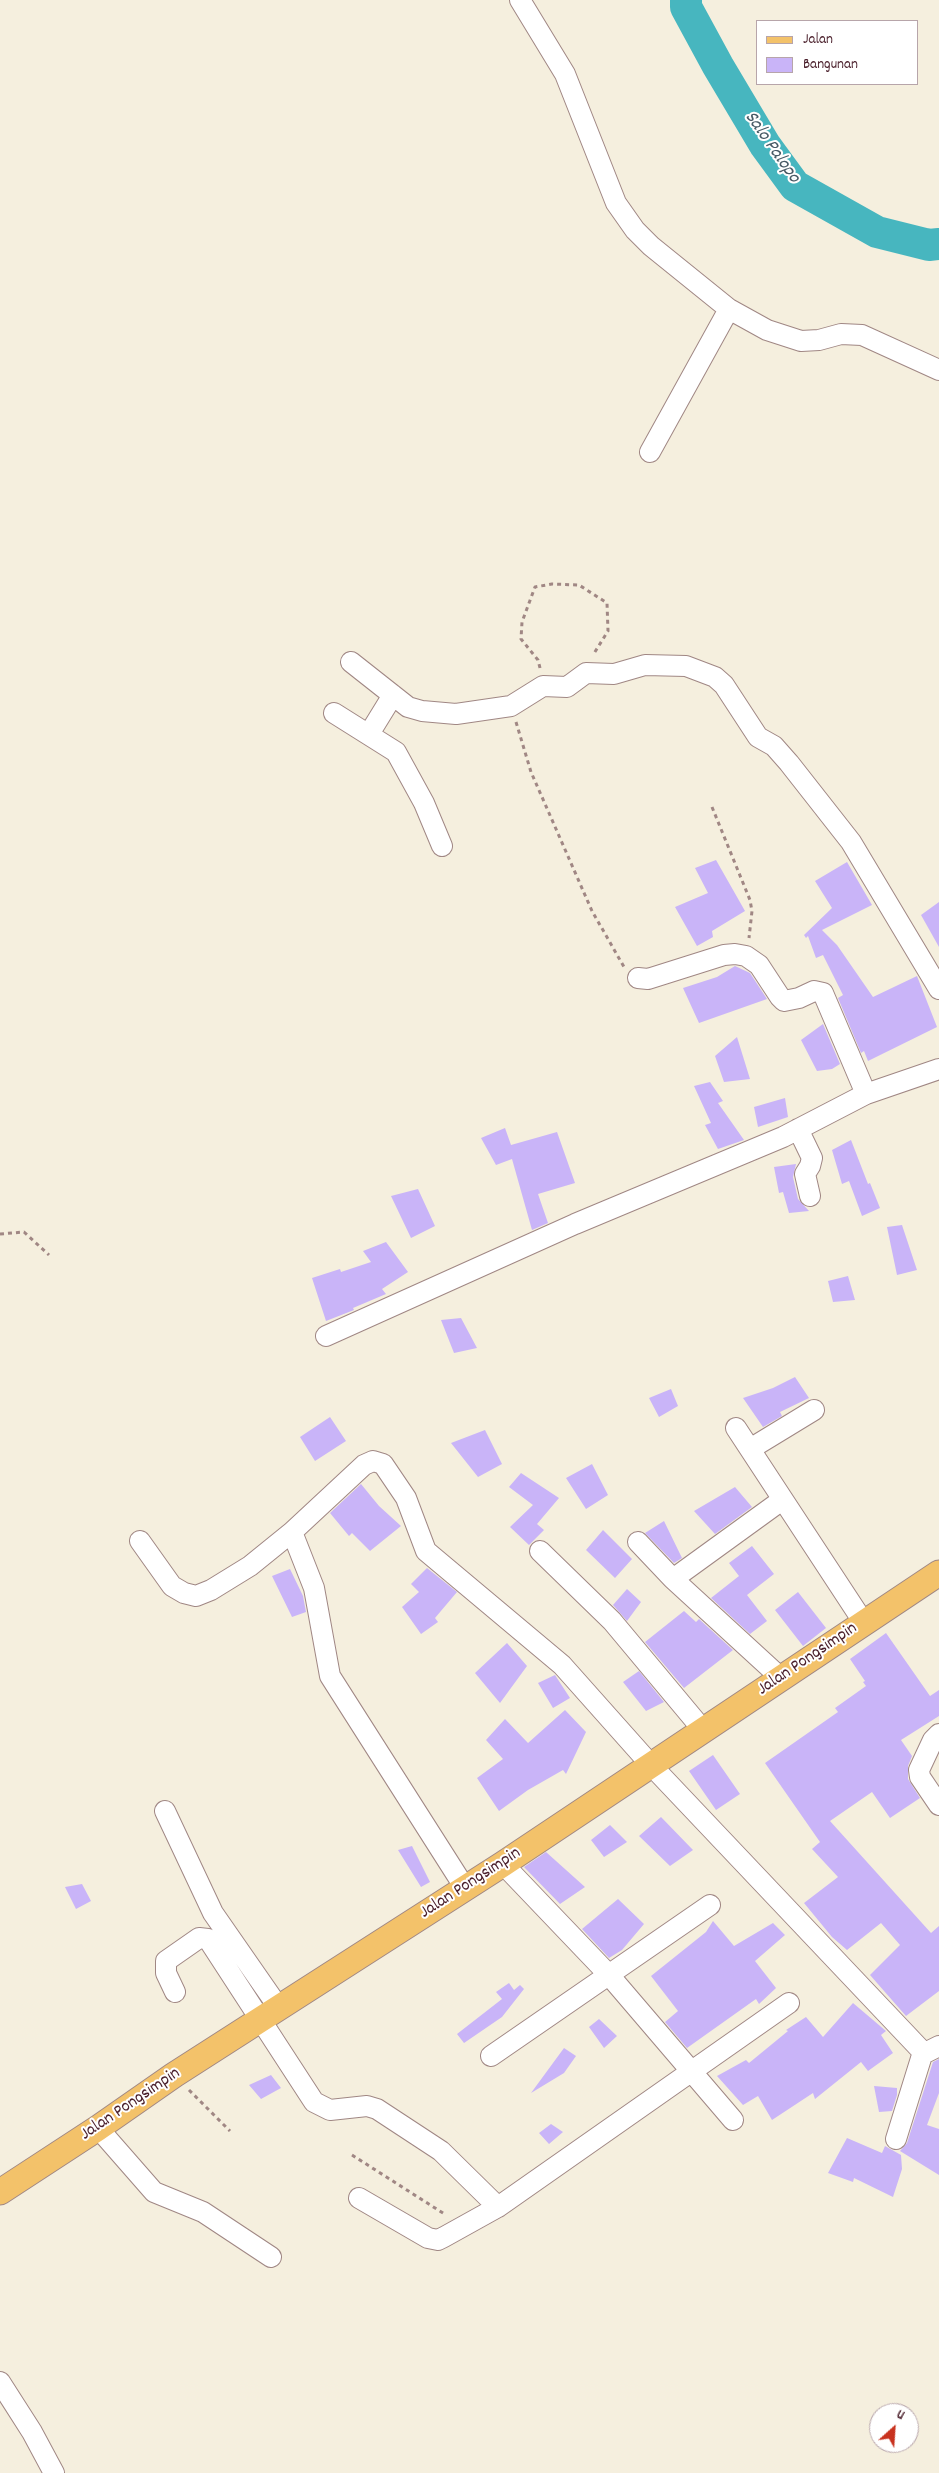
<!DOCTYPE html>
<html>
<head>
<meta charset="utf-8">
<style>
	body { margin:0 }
	#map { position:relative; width:939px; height:2473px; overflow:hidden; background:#f5efde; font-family:Dekko,sans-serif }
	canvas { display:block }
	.legend { position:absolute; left:756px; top:20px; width:162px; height:65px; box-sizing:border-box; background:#fff; border:1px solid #b7a5aa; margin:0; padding:6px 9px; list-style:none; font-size:15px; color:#4a1f2b }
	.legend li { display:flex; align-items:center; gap:10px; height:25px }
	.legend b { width:25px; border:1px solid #b7a5aa }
	.north { position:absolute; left:869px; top:2403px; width:50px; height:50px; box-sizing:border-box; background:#fff; border:1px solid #b7a5aa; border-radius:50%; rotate:26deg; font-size:14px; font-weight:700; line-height:20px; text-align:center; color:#4a1f2b }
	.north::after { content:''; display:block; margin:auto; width:18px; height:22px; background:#c8321e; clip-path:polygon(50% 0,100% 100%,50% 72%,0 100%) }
</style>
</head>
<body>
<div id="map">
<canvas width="939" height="2473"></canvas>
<ul class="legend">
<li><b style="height:6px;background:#f3c26a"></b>Jalan</li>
<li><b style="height:14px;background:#c9b4f8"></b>Bangunan</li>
</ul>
<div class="north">U</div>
</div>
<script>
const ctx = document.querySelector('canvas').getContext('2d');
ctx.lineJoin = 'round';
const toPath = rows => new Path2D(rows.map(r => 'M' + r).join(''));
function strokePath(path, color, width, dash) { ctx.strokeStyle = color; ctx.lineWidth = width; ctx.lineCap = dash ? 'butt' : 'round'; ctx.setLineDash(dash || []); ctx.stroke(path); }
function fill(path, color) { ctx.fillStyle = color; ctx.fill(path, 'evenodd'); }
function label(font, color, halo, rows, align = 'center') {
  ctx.font = font + ' Dekko,sans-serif'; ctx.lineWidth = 4; ctx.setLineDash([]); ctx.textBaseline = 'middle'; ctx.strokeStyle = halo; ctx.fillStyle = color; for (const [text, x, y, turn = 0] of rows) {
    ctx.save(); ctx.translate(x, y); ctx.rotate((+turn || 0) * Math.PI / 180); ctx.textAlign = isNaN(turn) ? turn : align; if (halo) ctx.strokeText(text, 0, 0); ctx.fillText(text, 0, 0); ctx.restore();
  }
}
const river = toPath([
	[686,0,686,7,718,66,765,145,795,186,877,232,929,245,939,244]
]);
const building = toPath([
	[716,860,745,911,712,931,713,937,697,946,675,907,708,893,695,868],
	[847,862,872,905,822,930,837,945,873,997,917,976,937,1027,868,1061,864,1051,861,1053,838,998,843,995,823,955,816,958,808,936,806,938,804,935,832,908,815,881],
	[939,902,939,947,921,915],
	[735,966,750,973,767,999,699,1023,683,988,717,977],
	[823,1024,840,1064,832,1069,817,1071,801,1040],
	[737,1037,750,1079,724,1082,715,1056],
	[710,1082,723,1101,718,1103,744,1140,718,1149,705,1125,711,1123,694,1086],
	[785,1098,788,1117,758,1127,754,1107],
	[505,1128,511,1145,557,1132,575,1183,538,1194,548,1223,532,1230,512,1159,496,1165,481,1138],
	[851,1140,868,1184,870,1183,880,1208,862,1216,849,1181,842,1184,832,1150],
	[796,1164,793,1177,798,1199,809,1211,789,1213,783,1192,779,1193,774,1167],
	[418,1189,435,1226,411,1238,391,1196],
	[902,1225,917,1270,897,1275,887,1227],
	[386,1242,408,1272,382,1289,386,1294,353,1308,354,1310,326,1321,312,1278,340,1269,341,1272,371,1262,363,1251],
	[848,1276,855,1300,833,1302,828,1281],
	[461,1318,477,1348,454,1353,441,1320],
	[795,1377,809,1398,780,1412,782,1416,763,1427,743,1398,773,1388],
	[671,1389,678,1406,659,1417,649,1398],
	[330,1417,346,1441,315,1461,300,1437],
	[485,1430,502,1464,478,1477,451,1443],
	[592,1464,608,1495,586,1509,566,1478],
	[521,1473,559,1498,537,1524,544,1530,529,1545,510,1527,533,1505,509,1487],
	[361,1484,379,1506,401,1526,370,1551,352,1533,349,1536,330,1513],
	[735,1487,752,1507,715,1534,694,1511],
	[664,1521,682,1558,674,1563,645,1533],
	[603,1530,632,1559,615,1578,586,1550],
	[752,1546,774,1574,747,1595,767,1621,750,1634,711,1598,739,1576,729,1563],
	[427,1568,457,1592,435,1618,438,1622,421,1634,402,1607,419,1592,411,1584],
	[290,1569,303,1596,306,1612,292,1617,272,1576],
	[627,1589,641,1602,627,1621,613,1605],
	[798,1592,826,1628,803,1646,775,1610],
	[684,1611,696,1622,699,1619,733,1650,684,1688,645,1642],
	[886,1633,930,1696,939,1690,939,1716,901,1740,912,1756,908,1766,908,1779,920,1798,890,1818,872,1792,830,1821,931,1933,939,1926,939,1991,906,2016,870,1975,900,1945,881,1923,847,1950,832,1937,804,1903,838,1877,812,1849,820,1842,765,1763,838,1712,835,1708,866,1686,863,1682,865,1681,850,1659],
	[507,1643,527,1666,500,1703,475,1673],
	[639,1671,664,1702,646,1711,623,1682],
	[555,1675,570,1698,553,1708,538,1683],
	[565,1710,586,1732,566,1774,563,1770,528,1790,499,1811,477,1778,503,1759,486,1740,505,1719,528,1743],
	[713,1755,740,1794,716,1810,689,1771],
	[661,1817,693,1850,670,1866,639,1836],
	[610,1825,627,1842,604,1857,591,1840],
	[412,1846,430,1882,421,1887,398,1850],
	[546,1852,585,1887,560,1904,524,1867],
	[82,1884,91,1901,76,1909,65,1887],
	[618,1899,644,1924,622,1950,609,1958,582,1929],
	[713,1921,734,1946,773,1923,785,1935,755,1961,776,1988,759,2004,756,1999,687,2048,665,2022,678,2011,651,1976,706,1932],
	[509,1983,514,1990,520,1985,524,1989,502,2017,464,2043,457,2034,502,1999,496,1992],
	[853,2003,886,2031,881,2035,893,2053,868,2071,861,2062,815,2099,813,2093,772,2120,758,2096,743,2105,717,2076,746,2060,749,2063,788,2031,786,2030,806,2017,823,2037],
	[599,2019,617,2036,604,2048,589,2027],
	[564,2048,576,2056,564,2073,531,2093],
	[939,2059,939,2093,927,2125,939,2129,939,2175,900,2151,907,2143,933,2062],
	[271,2075,281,2088,261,2099,249,2085],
	[874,2086,897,2088,897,2095,892,2111,879,2112],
	[551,2124,563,2132,549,2144,539,2133],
	[847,2138,882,2153,885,2146,901,2155,902,2169,893,2197,854,2178,853,2182,828,2173]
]);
const path = toPath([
	[540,668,538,660,521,639,522,622,535,587,552,584,579,585,607,603,608,631,593,655],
	[516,722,531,772,592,911,624,967],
	[712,807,750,900,752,911,749,938],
	[0,1234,24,1232,49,1255],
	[189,2090,230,2131],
	[352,2155,446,2215]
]);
const minor = toPath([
	[520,0,565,74,616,203,635,230,651,246,729,309,767,330,801,341,819,340,841,334,862,335,939,370],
	[650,452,729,309],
	[351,662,408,707,422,711,456,714,511,706,543,686,567,687,586,673,614,674,645,665,686,666,715,677,724,685,758,737,774,746,789,763,851,842,939,989],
	[334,713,396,752,424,803,442,846],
	[369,734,393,695],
	[638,978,648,979,724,955,735,954,746,956,759,965,780,997,784,1001,799,998,814,991,823,993,866,1094],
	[798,1129,812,1158,810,1166,805,1174,810,1196],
	[326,1336,575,1224,783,1137,866,1094,939,1069],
	[736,1428,864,1623],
	[750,1449,814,1410],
	[140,1541,172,1586,184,1593,196,1596,211,1590,250,1566,292,1532],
	[638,1542,673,1579,782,1500],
	[540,1551,612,1621,703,1730],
	[673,1579,781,1678],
	[939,1734,933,1740,919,1770,920,1777,939,1805],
	[165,1811,213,1913,279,2008],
	[503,1864,609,1975,733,2120],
	[465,1888,330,1676,314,1588,292,1532,364,1465,373,1461,383,1464,406,1498,426,1551,562,1665,651,1765,921,2050,927,2052,939,2046],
	[175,1992,166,1973,166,1961,199,1938,208,1939,314,2102,330,2110,367,2106,377,2109,441,2151,498,2207],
	[491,2056,710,1905],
	[98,2128,154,2192,203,2212,271,2257],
	[896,2139,923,2052],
	[359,2198,428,2238,438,2240,444,2237,498,2207,789,2003],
	[0,2382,32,2432,54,2473]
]);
const major = toPath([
	[0,2192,98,2128,174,2075,503,1864,939,1573]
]);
const streetNames = [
	["Jalan Pongsimpin",808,1660,-34],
	["Jalan Pongsimpin",471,1884,-33],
	["Jalan Pongsimpin",131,2105,-34]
];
const waterNames = [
	["Salo Palopo",771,148,55]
];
strokePath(river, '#47b6bf', 32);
fill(building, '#c9b4f8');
strokePath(minor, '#a08784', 22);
strokePath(major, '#a08784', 27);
strokePath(path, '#a08784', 3, [4, 4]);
strokePath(minor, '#fff', 20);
strokePath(major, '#f3c26a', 25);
label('18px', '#4a1f2b', '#fff', streetNames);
label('italic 19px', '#495b66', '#fff', waterNames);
</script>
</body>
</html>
